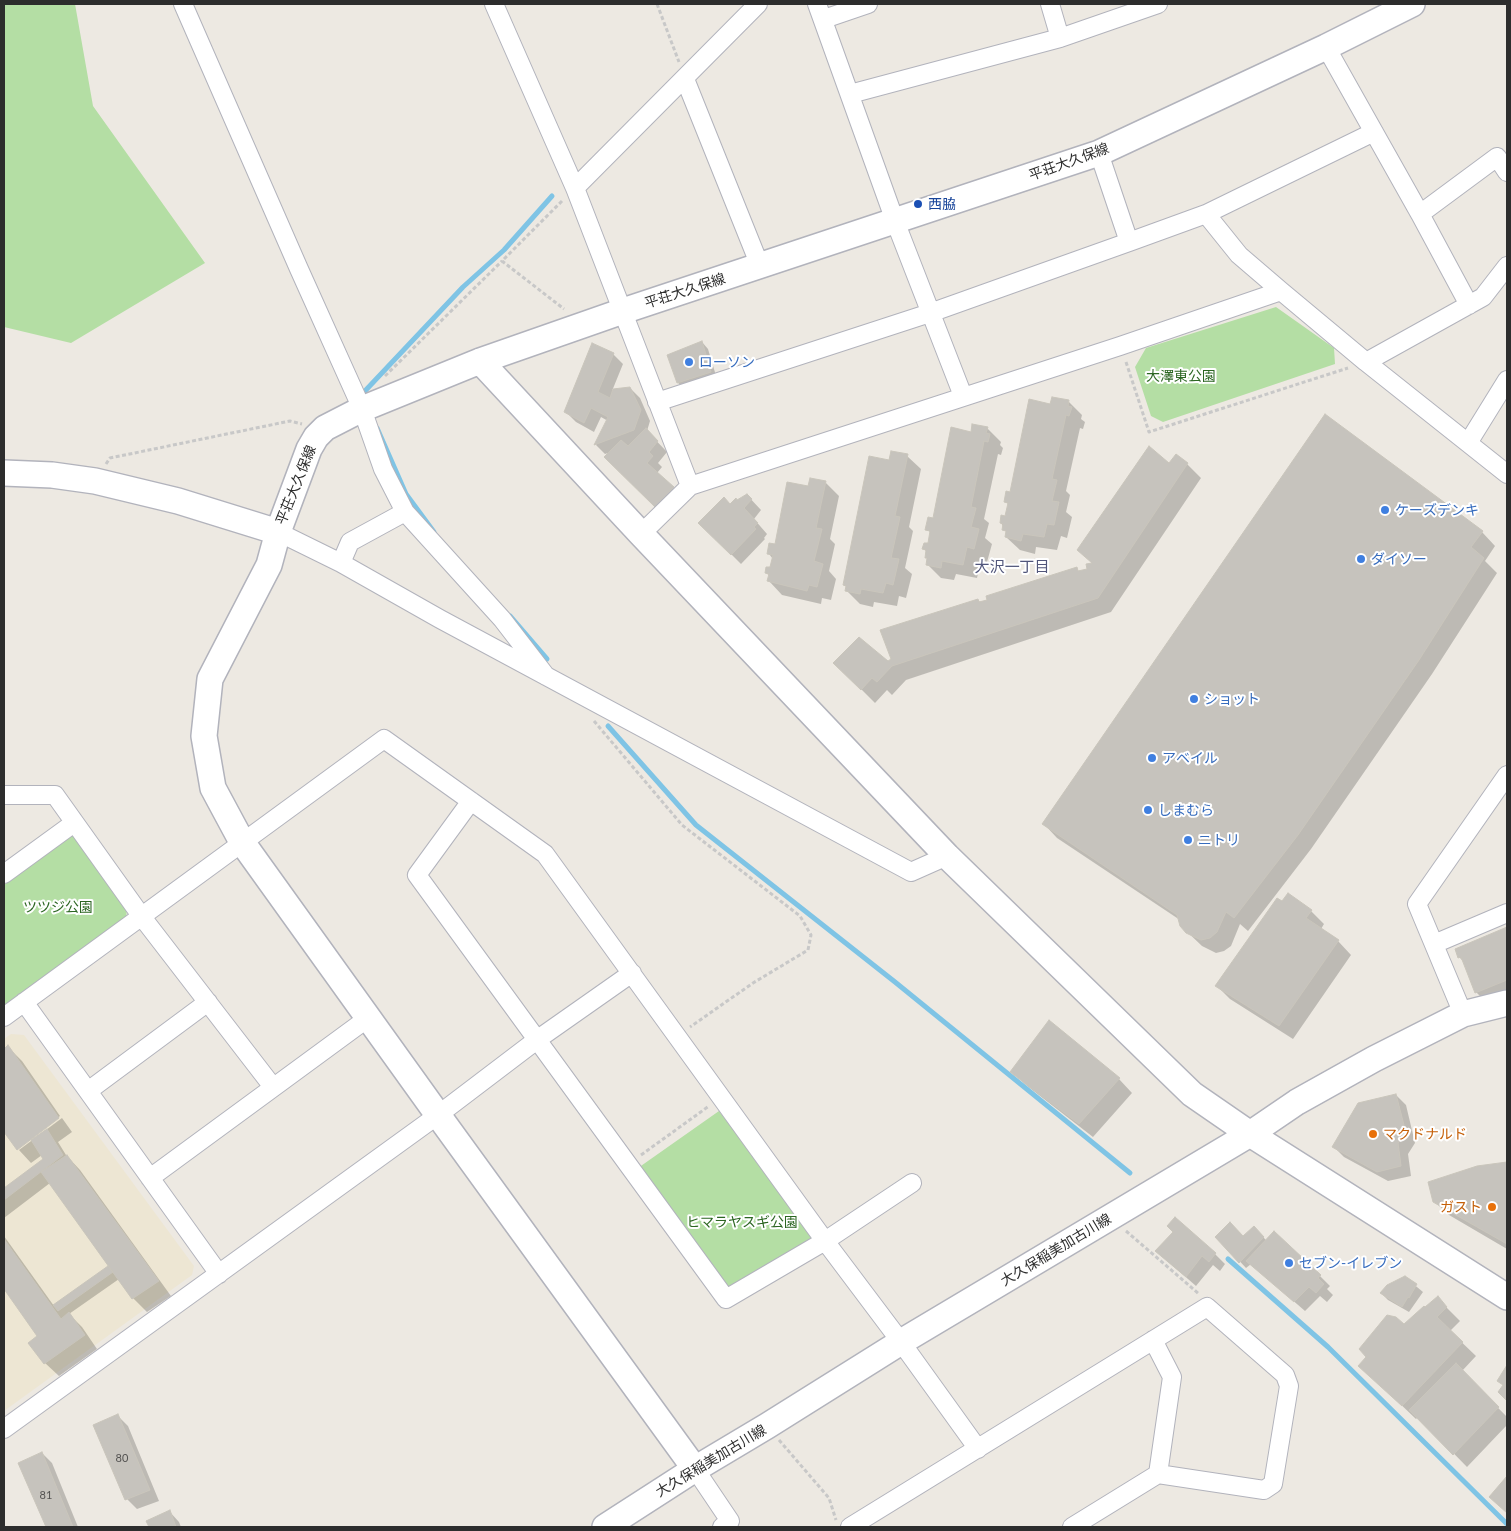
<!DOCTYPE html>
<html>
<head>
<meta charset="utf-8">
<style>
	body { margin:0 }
	#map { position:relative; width:1511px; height:1531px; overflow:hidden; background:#ede9e2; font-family:Lato,sans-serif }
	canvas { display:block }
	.frame { position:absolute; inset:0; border:5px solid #2d2d2d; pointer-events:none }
</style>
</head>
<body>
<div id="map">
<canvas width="1511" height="1531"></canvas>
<div class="frame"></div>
</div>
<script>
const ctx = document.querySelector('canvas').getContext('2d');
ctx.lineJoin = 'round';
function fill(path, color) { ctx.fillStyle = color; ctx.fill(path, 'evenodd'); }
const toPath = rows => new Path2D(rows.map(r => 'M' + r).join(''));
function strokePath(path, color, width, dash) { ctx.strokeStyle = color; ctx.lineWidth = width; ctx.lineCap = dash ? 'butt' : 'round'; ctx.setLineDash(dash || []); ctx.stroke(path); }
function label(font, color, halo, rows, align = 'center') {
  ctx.font = font + ' Lato,"Noto Sans JP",sans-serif'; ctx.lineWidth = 4; ctx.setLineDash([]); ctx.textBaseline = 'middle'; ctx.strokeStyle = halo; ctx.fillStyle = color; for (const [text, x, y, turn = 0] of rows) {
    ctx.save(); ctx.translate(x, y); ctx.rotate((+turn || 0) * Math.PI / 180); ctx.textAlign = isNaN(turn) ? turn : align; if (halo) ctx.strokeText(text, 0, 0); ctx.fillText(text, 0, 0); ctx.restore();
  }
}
const education = toPath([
	[11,1034,24,1035,194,1266,192,1275,4,1411,4,1039]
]);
const green = toPath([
	[4,4,75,4,93,106,205,263,71,343,4,327],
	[1276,307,1334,348,1335,364,1163,422,1151,416,1135,367,1146,348],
	[70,834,78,839,127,907,126,920,4,1007,4,885],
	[719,1111,813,1234,811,1243,728,1288,638,1168]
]);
const shadow = toPath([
	[702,342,708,349,717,379,685,389,678,383,668,355],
	[613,354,623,364,612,391,630,388,640,398,650,421,647,431,667,452,658,463,662,467,657,473,683,498,666,516,606,457,611,452,605,454,596,445,608,421,601,417,594,432,576,422,566,412],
	[1069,402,1082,415,1081,419,1085,422,1083,429,1080,428,1066,491,1070,495,1066,512,1072,517,1067,538,1061,536,1057,550,1036,547,1035,554,1020,550,1006,537,1007,533,1001,523,1006,518,1009,505,1005,501,1011,493,1051,405],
	[987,428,1001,442,1000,445,1003,448,1001,455,998,454,984,519,989,523,985,538,992,544,987,562,981,560,977,578,956,574,954,580,941,578,927,564,927,552,924,549,929,545,931,533,927,529,934,520,971,433],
	[907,456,921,469,909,527,913,531,905,568,912,574,906,598,899,596,897,606,874,602,873,607,860,604,846,590,847,587,844,585,890,461],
	[1187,464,1201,478,1111,612,906,680,892,695,887,690,875,703,835,663,888,663,978,600,981,603,1076,569,1080,572,1088,570,1170,465],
	[825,482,839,496,830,539,835,544,829,571,836,579,831,600,822,598,821,604,782,595,769,581,770,576,766,573,771,569,773,559,769,554,776,546,809,488],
	[747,495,761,510,754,519,767,534,764,538,765,539,741,564,700,523],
	[1482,532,1495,546,1485,561,1497,573,1432,674,1311,849,1248,931,1240,924,1231,946,1224,951,1216,953,1202,946,1181,926,1180,920,1057,838,1044,824],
	[1311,911,1324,924,1321,929,1338,941,1351,955,1293,1039,1230,999,1217,986],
	[1507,929,1507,994,1486,1002,1476,992,1465,963,1459,957],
	[1050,1022,1119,1079,1132,1093,1093,1137,1026,1085,1012,1071],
	[8,1047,22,1061,60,1116,18,1147,18,1149,4,1130,4,1050],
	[1396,1095,1406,1105,1415,1143,1408,1154,1411,1176,1388,1181,1344,1157,1334,1147],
	[62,1118,72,1132,58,1142,66,1155,80,1170,171,1296,147,1312,133,1298,119,1279,69,1314,82,1327,97,1349,59,1376,45,1363,39,1337,4,1287,4,1236,54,1306,108,1268,113,1272,114,1271,50,1183,4,1218,4,1190,45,1159,42,1155,31,1163,19,1150],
	[1507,1163,1507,1249,1449,1215,1434,1201,1477,1168],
	[1254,1228,1267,1241,1320,1276,1330,1286,1327,1289,1333,1295,1327,1302,1320,1296,1305,1311,1251,1264,1246,1268,1217,1237,1243,1238],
	[1156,1251,1215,1254,1225,1264,1220,1271,1213,1265,1196,1286],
	[1405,1277,1423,1292,1409,1312,1388,1300,1381,1293],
	[1437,1298,1460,1321,1450,1331,1476,1356,1462,1371,1507,1417,1507,1425,1467,1467,1418,1417,1416,1419,1374,1379,1405,1325],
	[118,1416,128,1426,159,1501,137,1509,127,1499],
	[42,1453,52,1463,78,1527,47,1527,19,1464],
	[169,1511,179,1522,181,1527,150,1527,148,1521]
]);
const stream = toPath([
	[364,392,463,287,504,250,552,196],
	[377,428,406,494,434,532],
	[510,616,547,659],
	[608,726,696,825,895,982,1130,1173],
	[1228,1259,1328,1347,1507,1524]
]);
const building = toPath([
	[702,341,711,372,677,383,667,355,702,341],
	[592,343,614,353,598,392,610,398,613,389,630,387,641,410,634,430,594,445,608,417,591,408,584,423,564,412,592,343],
	[1052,397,1069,400,1068,406,1072,407,1069,416,1066,415,1052,479,1057,480,1052,501,1059,502,1054,525,1047,524,1044,537,1023,534,1021,541,1005,537,1006,531,1002,530,1003,524,1000,523,1001,515,1005,516,1008,503,1004,502,1006,491,1010,492,1029,399,1050,404,1052,397],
	[1325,414,1483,531,1471,547,1484,558,1419,660,1298,835,1234,918,1226,912,1217,932,1210,938,1201,940,1186,933,1180,926,1177,915,1042,824,1325,414],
	[972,424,988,427,986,433,990,434,988,442,984,441,971,507,976,508,971,527,979,529,974,549,967,547,963,565,942,561,941,568,926,565,927,558,925,558,926,550,922,549,924,543,928,543,930,531,925,530,928,517,933,518,951,427,971,432,972,424],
	[646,428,658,441,649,452,653,456,647,463,674,487,655,507,604,457,621,440,628,446,646,428],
	[1149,446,1169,463,1176,454,1188,463,1098,598,892,666,877,682,872,678,861,690,833,663,859,637,888,661,891,659,880,630,978,599,979,602,987,600,986,596,1077,567,1078,571,1087,569,1086,564,1092,563,1077,550,1149,446],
	[891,451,908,454,895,516,900,517,891,558,899,559,893,585,886,583,883,593,861,589,860,594,845,591,846,586,843,585,869,456,889,460,891,451],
	[810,478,826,481,816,528,822,529,814,561,823,564,817,587,809,585,807,591,767,581,769,574,765,573,766,567,770,567,773,555,767,554,769,543,775,544,787,482,808,486,810,478],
	[747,494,752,499,744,508,758,523,754,527,756,529,731,555,698,523,724,497,730,504,736,498,737,500,747,494],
	[1288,893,1312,910,1306,918,1339,940,1279,1026,1215,986,1277,898,1282,901,1288,893],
	[1507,927,1507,980,1475,993,1461,957,1458,958,1455,949,1507,927],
	[1049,1020,1120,1078,1079,1124,1010,1072,1049,1020],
	[8,1045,59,1118,17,1150,4,1132,4,1049,8,1045],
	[1396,1094,1406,1133,1398,1143,1401,1166,1377,1172,1332,1147,1358,1103,1396,1094],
	[47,1129,63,1155,4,1200,4,1188,43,1159,31,1140,47,1129],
	[67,1155,159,1281,132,1299,41,1172,67,1155],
	[1507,1162,1507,1244,1433,1202,1428,1182,1477,1166,1507,1162],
	[1175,1217,1216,1253,1209,1262,1202,1256,1186,1277,1155,1251,1173,1232,1167,1226,1175,1217],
	[1230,1222,1243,1236,1254,1226,1264,1237,1239,1263,1215,1237,1230,1222],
	[1274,1231,1321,1275,1318,1278,1324,1284,1316,1293,1309,1287,1294,1302,1246,1261,1274,1231],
	[4,1239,61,1319,69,1312,85,1335,44,1364,28,1343,37,1336,4,1289,4,1239],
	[108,1266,113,1272,58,1311,53,1305,108,1266],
	[1405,1276,1417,1284,1409,1298,1408,1297,1402,1307,1380,1293,1387,1285,1405,1276],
	[1438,1296,1447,1307,1437,1317,1463,1342,1402,1406,1358,1366,1366,1357,1359,1349,1387,1315,1396,1317,1404,1324,1424,1306,1425,1307,1438,1296],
	[1456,1363,1499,1407,1453,1455,1409,1410,1456,1363],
	[1507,1365,1507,1401,1498,1392,1503,1385,1497,1381,1507,1365],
	[118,1414,150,1490,125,1500,93,1425,118,1414],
	[42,1452,73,1527,46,1527,18,1463,42,1452],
	[1507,1476,1507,1513,1489,1497,1507,1476],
	[170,1510,176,1527,149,1527,146,1521,170,1510]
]);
const path = toPath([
	[657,4,679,62],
	[562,201,502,261,564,309],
	[1126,362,1149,432,1348,368],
	[385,376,502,261],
	[106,464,110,458,290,421,302,424],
	[594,721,682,825,800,916,811,935,808,950,753,983,690,1027],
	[641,1155,709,1106],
	[1126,1231,1199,1294],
	[779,1440,829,1498,836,1520]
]);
const street = toPath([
	[183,4,299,269,362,409,383,469,405,512,502,619,546,676],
	[494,4,575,188,690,486],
	[817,4,895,221,963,396],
	[1050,4,1060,38],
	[824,19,868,4],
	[1326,47,1420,214,1497,157,1507,172],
	[685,79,760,266],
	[850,94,1060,38,1158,4],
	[1099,153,1129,242,1206,214,1239,255,1281,291,1366,362,1507,474],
	[575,188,758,4],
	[1206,214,1374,132],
	[1420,214,1469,305],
	[1366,362,1483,297,1507,266],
	[657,402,930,313,1129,242],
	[1468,443,1507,380],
	[278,532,341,563,440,619,911,872,947,856],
	[641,534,690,486,1120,346,1281,291],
	[341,563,350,542,405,512],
	[4,795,55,795,142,917,273,1087],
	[471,801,417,875,726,1299,825,1241,912,1183],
	[4,874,74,823],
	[1434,944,1507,913],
	[24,1002,219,1274],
	[1463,1014,1417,904,1507,775],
	[4,1017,384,739,545,854,825,1241,901,1342,978,1449],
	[88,1091,208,1002],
	[150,1178,368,1018],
	[1153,1340,1172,1377,1158,1474],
	[4,1429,438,1115,538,1039,632,973],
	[695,1469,730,1521,722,1527],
	[850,1527,1207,1307,1285,1375,1289,1386,1273,1484,1264,1490,1158,1474,1072,1527]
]);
const secondary = toPath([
	[480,361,641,534,947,856,1192,1094,1250,1134,1507,1297],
	[4,473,52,475,95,481,178,501,278,532],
	[695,1469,438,1115,242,842,213,788,204,736,210,679,269,565,278,532,309,449,316,437,325,428,362,409,480,361,623,311,1099,153,1326,47,1412,4],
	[605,1527,695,1469,767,1426,901,1342,1250,1134,1297,1102,1374,1059,1463,1014,1507,1003]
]);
const markers = [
	[918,204,5,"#1a4fb4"],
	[689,362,5,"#3f7fe0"],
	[1385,510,5,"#3f7fe0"],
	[1361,559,5,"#3f7fe0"],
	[1194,699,5,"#3f7fe0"],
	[1152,758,5,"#3f7fe0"],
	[1148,810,5,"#3f7fe0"],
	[1188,840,5,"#3f7fe0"],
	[1373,1134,5,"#e8710a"],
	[1492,1207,5,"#e8710a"],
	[1289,1263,5,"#3f7fe0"]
];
const numberNames = [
	["80",122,1458],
	["81",46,1495]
];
const streetNames = [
	["平荘大久保線",1069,162,-20],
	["平荘大久保線",685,291,-18],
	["平荘大久保線",296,485,-68],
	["大久保稲美加古川線",1056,1250,-31],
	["大久保稲美加古川線",711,1461,-31]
];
const transitNames = [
	["西脇",928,204]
];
const shopNames = [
	["ローソン",699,362],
	["ケーズデンキ",1395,510],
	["ダイソー",1371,559],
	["ショット",1204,699],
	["アベイル",1162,758],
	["しまむら",1158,810],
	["ニトリ",1198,840],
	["セブン-イレブン",1299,1263]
];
const parkNames = [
	["大澤東公園",1181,376],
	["ツツジ公園",58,907],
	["ヒマラヤスギ公園",742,1222]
];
const foodNames = [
	["マクドナルド",1383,1134],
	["ガスト",1482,1207,"right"]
];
const neighbourhoodNames = [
	["大沢一丁目",1012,567]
];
fill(education, '#ede6d3');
fill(green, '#b4dea4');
fill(shadow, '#0003');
strokePath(stream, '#7fc4e5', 5);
fill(building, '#c6c3bd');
strokePath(building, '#c9c5bb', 1);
strokePath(street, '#b2b3bc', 20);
strokePath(secondary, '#b2b3bc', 28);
strokePath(path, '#c8c8c8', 3, [4, 2.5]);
strokePath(street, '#fff', 18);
strokePath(secondary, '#fff', 25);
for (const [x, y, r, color] of markers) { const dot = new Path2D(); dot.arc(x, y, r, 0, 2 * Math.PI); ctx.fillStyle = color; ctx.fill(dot); strokePath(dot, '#fff', 2); }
label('11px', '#535251', null, numberNames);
label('14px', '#2d2d2d', '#fff', streetNames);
label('14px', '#164399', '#fff', transitNames, 'left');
label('14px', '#366cbe', '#fff', shopNames, 'left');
label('14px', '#2c6622', '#fff', parkNames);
label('14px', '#c56008', '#fff', foodNames, 'left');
label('15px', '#51567b', '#fff', neighbourhoodNames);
</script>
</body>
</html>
